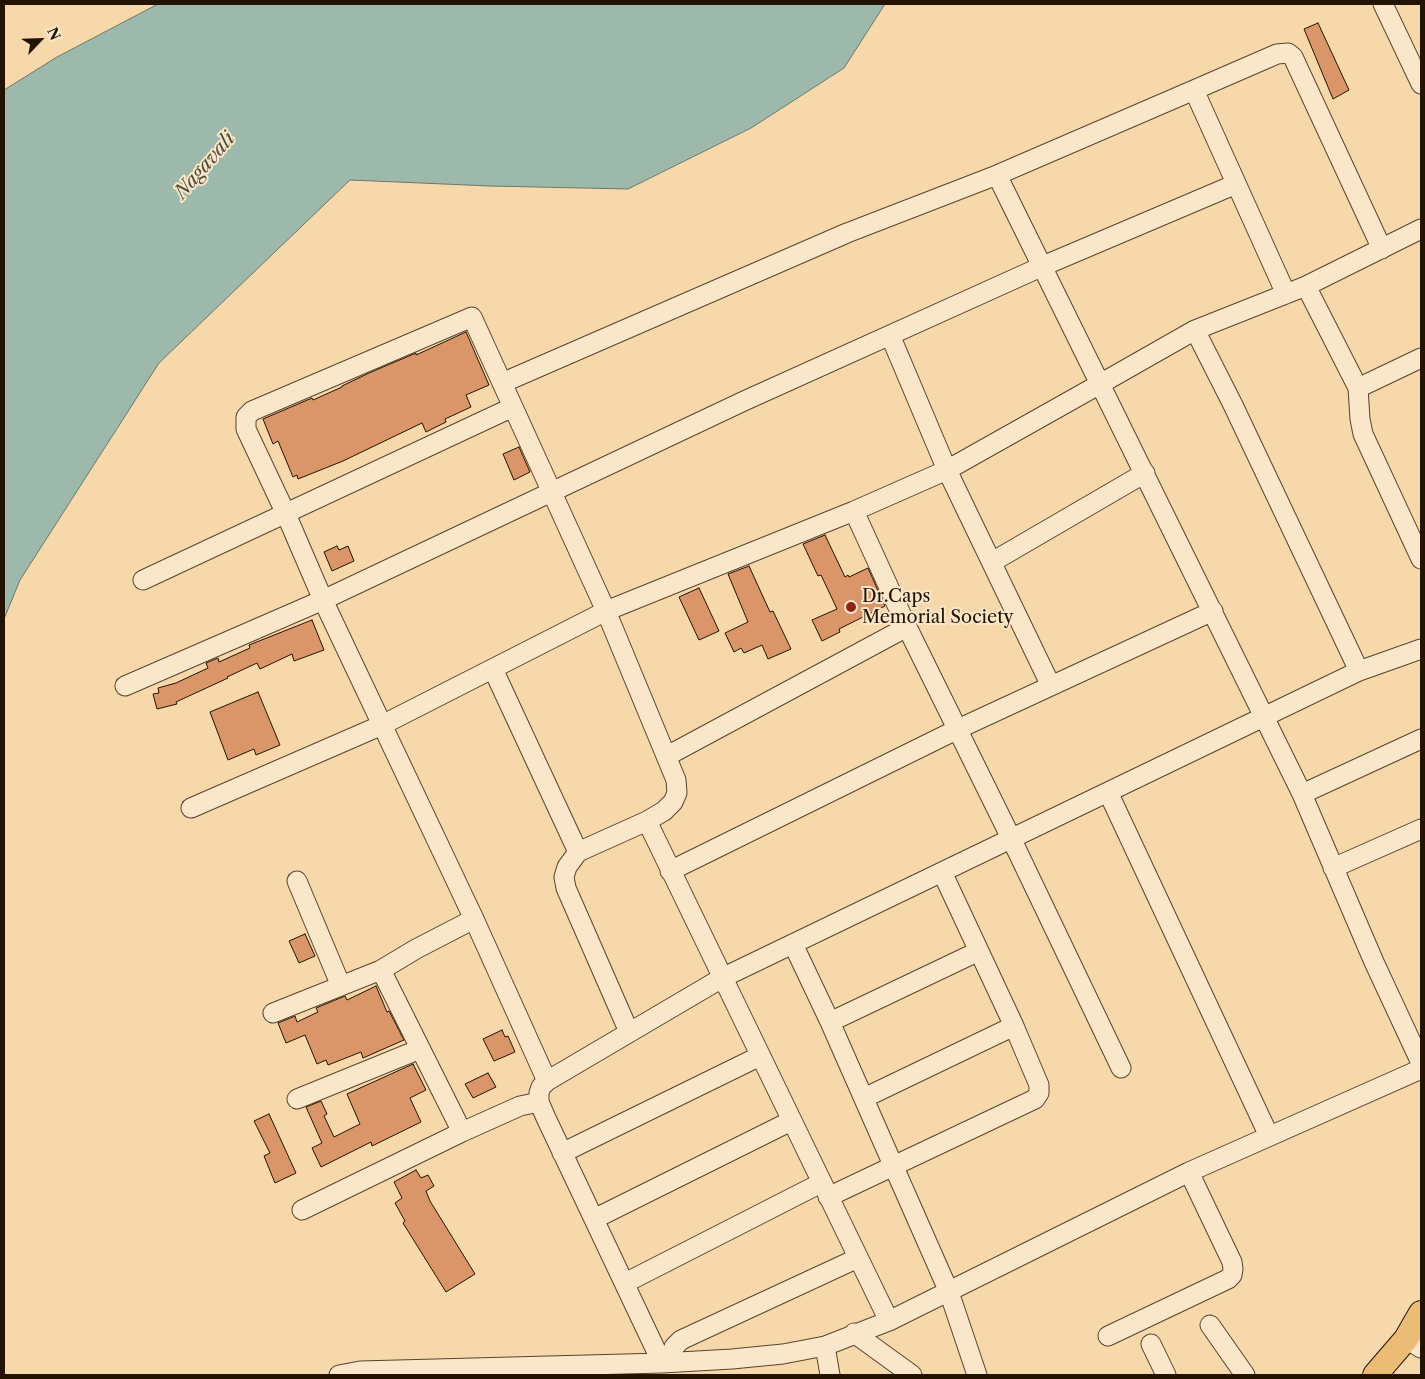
<!DOCTYPE html>
<html>
<head>
<meta charset="utf-8">
<style>
	body { margin:0 }
	#map { position:relative; width:1425px; height:1379px; overflow:hidden; background:#f7d8ab; font-family:"Libre Caslon Text",serif }
	canvas { display:block }
	.frame { position:absolute; inset:0; border:5px solid #221303; pointer-events:none }
	.north { position:absolute; left:15px; top:15px; width:50px; height:50px; -webkit-text-stroke:4px #fae6c8; paint-order:stroke; rotate:66deg; font-size:14px; font-weight:700; line-height:20px; text-align:center; color:#221303 }
	.north::after { content:''; display:block; margin:auto; width:18px; height:22px; background:#221303; clip-path:polygon(50% 0,100% 100%,50% 72%,0 100%) }
</style>
</head>
<body>
<div id="map">
<canvas width="1425" height="1379"></canvas>
<div class="frame"></div>
<div class="north">N</div>
</div>
<script>
const ctx = document.querySelector('canvas').getContext('2d');
ctx.lineJoin = 'round';
function fill(path, color) { ctx.fillStyle = color; ctx.fill(path, 'evenodd'); }
const toPath = rows => new Path2D(rows.map(r => 'M' + r).join(''));
function strokePath(path, color, width, dash) { ctx.strokeStyle = color; ctx.lineWidth = width; ctx.lineCap = dash ? 'butt' : 'round'; ctx.setLineDash(dash || []); ctx.stroke(path); }
function label(font, color, halo, rows, align = 'center') {
  ctx.font = font + ' "Libre Caslon Text",serif'; ctx.lineWidth = 4; ctx.setLineDash([]); ctx.textBaseline = 'middle'; ctx.strokeStyle = halo; ctx.fillStyle = color; for (const [text, x, y, turn = 0] of rows) {
    ctx.save(); ctx.translate(x, y); ctx.rotate((+turn || 0) * Math.PI / 180); ctx.textAlign = isNaN(turn) ? turn : align; if (halo) ctx.strokeText(text, 0, 0); ctx.fillText(text, 0, 0); ctx.restore();
  }
}
const water = toPath([
	[158,4,885,4,844,68,751,128,628,189,490,186,350,180,159,363,20,580,4,619,4,90,57,57,158,4]
]);
const building = toPath([
	[1318,23,1349,90,1333,99,1304,29,1318,23],
	[466,332,489,385,466,395,471,407,445,419,446,422,426,432,422,423,343,461,298,479,297,475,293,477,278,441,273,444,263,419,312,398,313,400,342,387,342,386,369,373,416,353,416,355,466,332],
	[519,447,530,472,514,480,503,454,519,447],
	[825,535,845,577,848,575,849,577,868,568,885,606,839,629,840,632,822,641,812,620,837,609,821,575,818,576,803,544,825,535],
	[337,546,339,550,348,546,354,561,332,571,324,552,337,546],
	[749,566,770,612,773,611,791,649,768,659,762,645,744,653,741,648,734,652,725,633,748,622,728,574,749,566],
	[699,588,719,631,699,640,679,597,699,588],
	[312,620,324,650,294,661,292,654,260,669,257,663,227,677,228,678,176,702,177,704,157,709,153,694,159,693,158,688,176,683,208,668,206,663,218,658,219,662,250,648,249,645,312,620],
	[258,692,280,745,256,755,254,749,228,760,210,712,258,692],
	[305,934,315,956,299,963,289,941,305,934],
	[376,986,387,1012,389,1011,404,1040,363,1058,361,1052,328,1065,326,1060,317,1064,305,1035,286,1043,278,1023,295,1016,297,1022,318,1012,316,1008,345,996,347,1000,376,986],
	[502,1030,505,1037,508,1036,515,1052,494,1061,483,1039,502,1030],
	[413,1064,426,1090,410,1098,421,1122,372,1146,371,1142,321,1167,312,1148,322,1143,306,1107,321,1101,327,1114,324,1116,334,1137,360,1124,347,1094,413,1064],
	[488,1073,496,1087,473,1098,465,1084,488,1073],
	[269,1114,296,1173,275,1183,264,1156,270,1153,254,1121,269,1114],
	[416,1170,421,1178,428,1175,434,1186,426,1191,430,1201,475,1274,446,1292,403,1223,405,1221,395,1203,402,1198,394,1182,416,1170]
]);
const minor = toPath([
	[1383,4,1421,84],
	[1194,90,1277,54,1288,53,1293,57,1382,249],
	[1421,229,1306,286,1195,330,1100,384,1302,794,1374,962,1421,1063],
	[1306,286,1358,388,1360,419,1363,434,1421,559],
	[1195,330,1233,405,1359,671],
	[890,335,947,470,1051,686],
	[502,383,847,233,997,175,1194,90,1286,294],
	[1358,388,1421,358],
	[854,511,907,627,1011,838,1121,1068],
	[992,562,1145,473],
	[143,580,513,407],
	[493,669,578,852],
	[125,686,323,600,744,401,1043,266,1236,184],
	[667,756,907,627],
	[1108,792,1269,1136],
	[1302,794,1421,739],
	[191,808,382,725,606,611,854,511,947,470,1100,384,997,175],
	[647,821,889,1321],
	[1333,868,1421,829],
	[670,871,958,729,1213,611],
	[297,881,341,986],
	[793,944,830,1022,949,1292,977,1375],
	[381,970,416,949,474,919],
	[273,1013,381,970,462,1132,520,1106,539,1102],
	[830,1022,979,951],
	[547,1081,474,919,323,600,286,514,246,429,246,417,252,411,472,317,606,611,676,780,677,793,673,802,664,811,647,821,578,852,567,867,564,877,566,888,629,1032],
	[864,1098,1014,1026],
	[297,1099,420,1049],
	[562,1153,760,1056],
	[828,1197,1035,1099,1039,1093,1039,1085,1014,1026,942,872],
	[302,1210,462,1132],
	[594,1219,791,1121],
	[625,1283,821,1183],
	[1210,1325,1245,1375],
	[854,1333,912,1375],
	[1108,1336,1228,1279,1232,1275,1233,1269,1232,1262,1189,1172],
	[1406,1339,1421,1348],
	[1151,1344,1166,1375],
	[825,1346,830,1375],
	[672,1362,674,1347,681,1340,858,1258],
	[662,1363,546,1118,539,1102,539,1093,541,1087,547,1081,722,978,1359,671,1421,649],
	[339,1375,360,1371,662,1363,732,1359,783,1354,825,1346,889,1321,1189,1172,1421,1069]
]);
const major = toPath([
	[1375,1375,1406,1339,1421,1313]
]);
const markers = [
	[851,607,6,"#8f2418"]
];
const poiNames = [
	["Dr.Caps",862,597],
	["Memorial Society",862,618]
];
const waterNames = [
	["Nagavali",205,166,-49]
];
fill(water, '#9db9ac');
strokePath(water, '#6c7768', 1);
fill(building, '#da9668');
strokePath(building, '#221303', 1);
strokePath(minor, '#57442d', 21);
strokePath(major, '#221303', 26);
strokePath(minor, '#fae6c8', 19);
strokePath(major, '#ecbc76', 24);
for (const [x, y, r, color] of markers) { const dot = new Path2D(); dot.arc(x, y, r, 0, 2 * Math.PI); ctx.fillStyle = color; ctx.fill(dot); strokePath(dot, '#fae6c8', 2); }
label('18px', '#221303', '#fae6c8', poiNames, 'left');
label('italic 19px', '#4d4d3e', '#fae6c8', waterNames);
</script>
</body>
</html>
